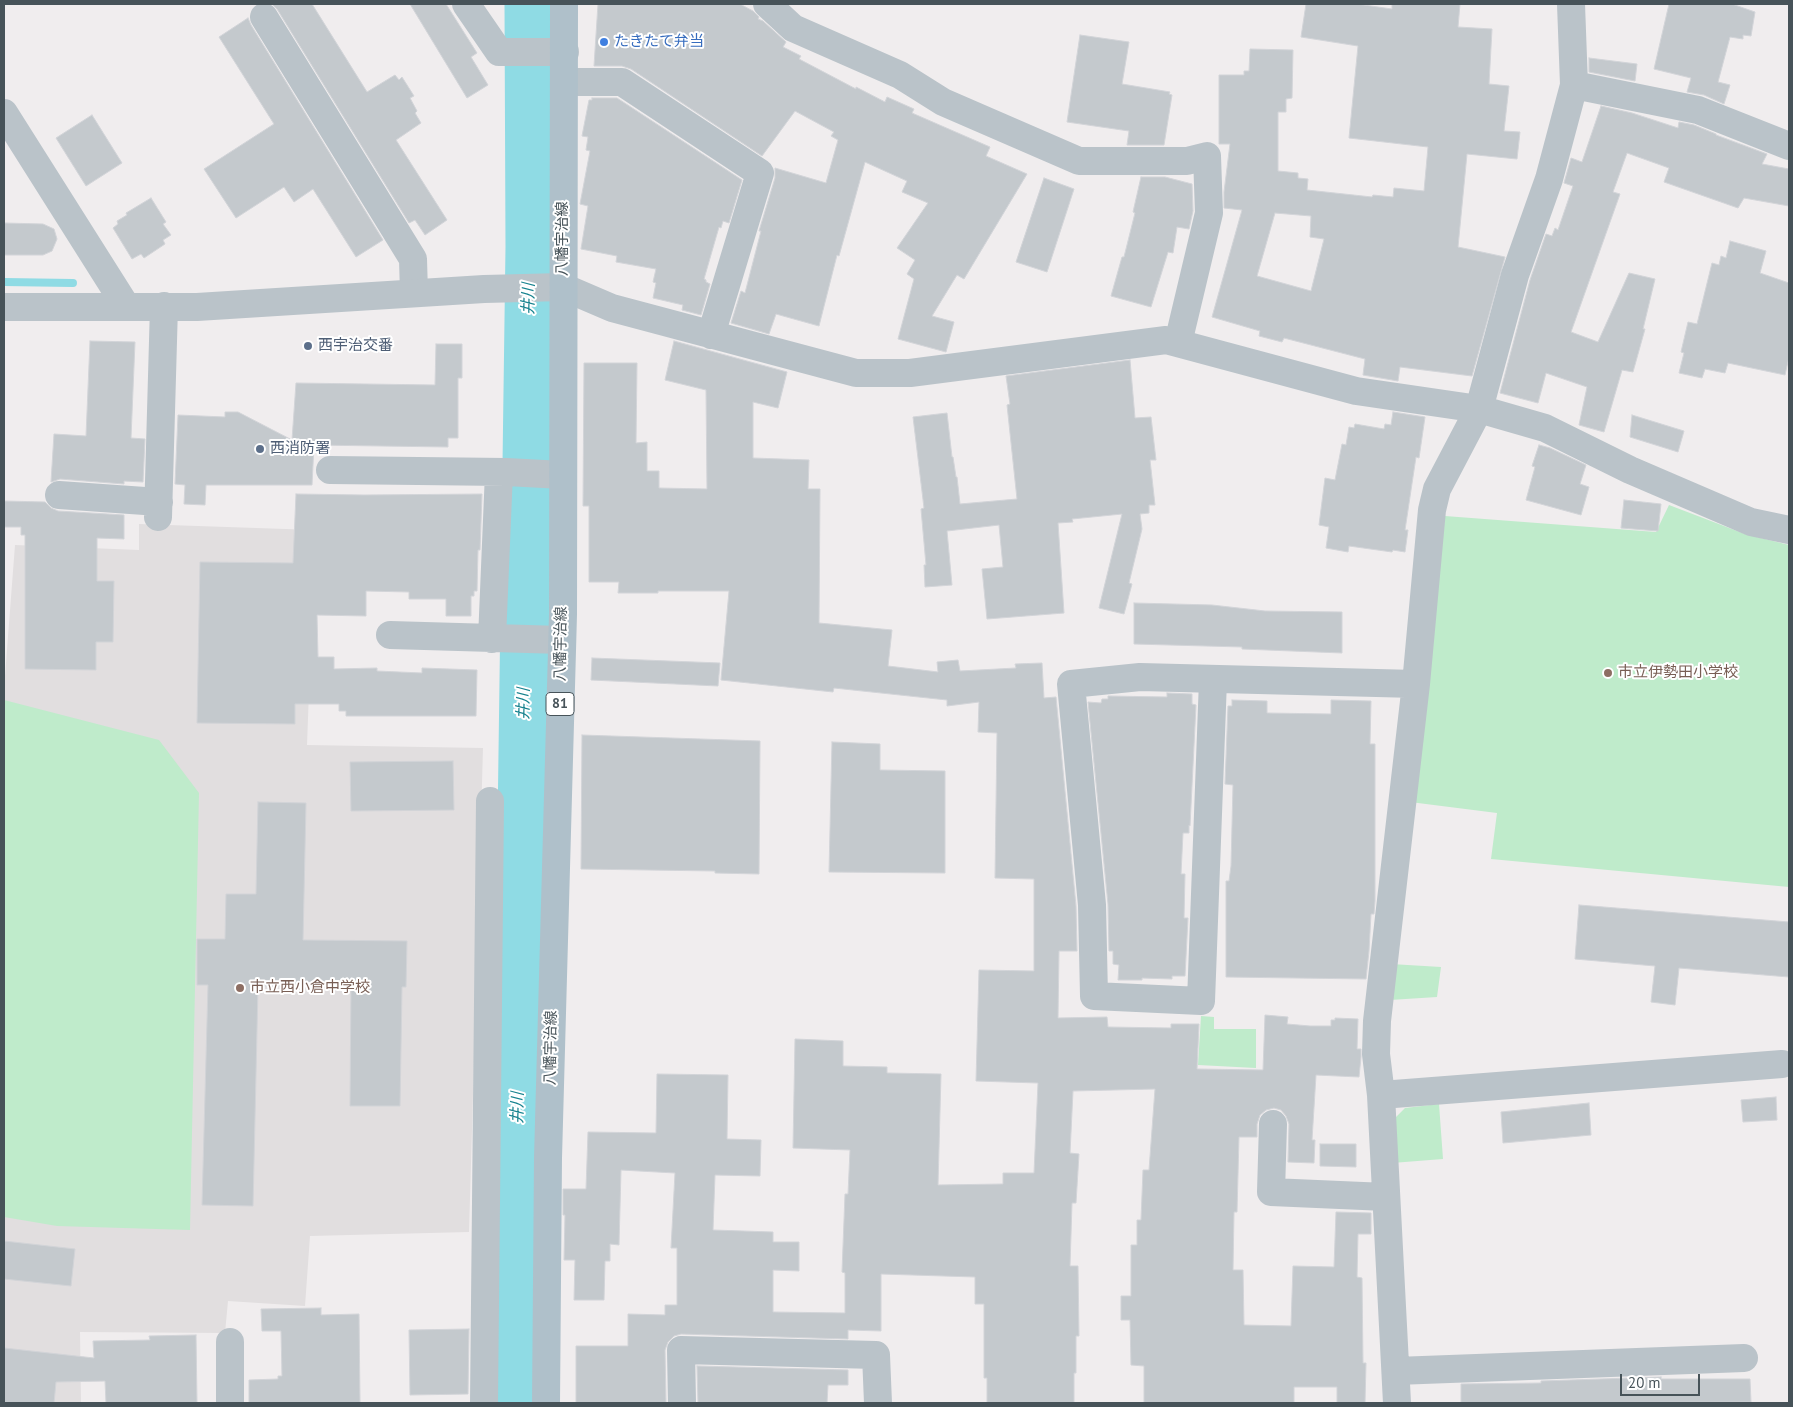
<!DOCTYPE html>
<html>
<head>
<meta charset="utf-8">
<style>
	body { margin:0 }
	#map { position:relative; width:1793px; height:1407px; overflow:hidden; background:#f0edee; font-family:"PT Sans",sans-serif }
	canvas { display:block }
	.frame { position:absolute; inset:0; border:5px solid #475359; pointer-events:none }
	.scale { position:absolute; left:1620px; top:1374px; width:80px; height:22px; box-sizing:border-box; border:2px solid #475359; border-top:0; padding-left:6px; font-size:15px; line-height:18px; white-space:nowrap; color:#475359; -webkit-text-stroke:4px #fff; paint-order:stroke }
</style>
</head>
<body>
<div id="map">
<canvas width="1793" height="1407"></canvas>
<div class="frame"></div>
<div class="scale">20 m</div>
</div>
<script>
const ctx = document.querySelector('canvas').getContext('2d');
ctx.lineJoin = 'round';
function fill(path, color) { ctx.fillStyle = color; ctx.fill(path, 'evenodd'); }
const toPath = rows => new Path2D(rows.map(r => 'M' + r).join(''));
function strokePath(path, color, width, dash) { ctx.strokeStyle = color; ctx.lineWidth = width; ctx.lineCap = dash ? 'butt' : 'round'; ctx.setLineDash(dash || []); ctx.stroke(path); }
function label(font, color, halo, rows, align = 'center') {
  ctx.font = font + ' "PT Sans","Noto Sans JP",sans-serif'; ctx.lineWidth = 4; ctx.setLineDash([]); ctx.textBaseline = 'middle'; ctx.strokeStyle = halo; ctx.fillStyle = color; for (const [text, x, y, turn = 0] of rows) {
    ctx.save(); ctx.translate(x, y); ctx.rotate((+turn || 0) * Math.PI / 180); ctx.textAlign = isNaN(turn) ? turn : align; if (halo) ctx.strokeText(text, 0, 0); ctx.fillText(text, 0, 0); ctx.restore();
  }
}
const education = toPath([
	[139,524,315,530,307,745,483,748,469,1232,310,1236,305,1306,228,1301,225,1333,80,1332,81,1403,4,1403,4,689,15,545,139,550]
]);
const green = toPath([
	[1669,505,1745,534,1789,545,1789,887,1491,859,1497,813,1410,802,1445,516,1656,532],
	[4,700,159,740,199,793,190,1230,57,1226,4,1217],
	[1391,964,1441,967,1437,997,1390,1000],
	[1201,1016,1214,1017,1214,1029,1256,1029,1256,1068,1198,1065],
	[1439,1104,1443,1159,1392,1163,1391,1122,1405,1108]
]);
const stream = toPath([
	[4,282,73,283]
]);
const river = toPath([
	[514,1403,530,247,529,4]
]);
const building = toPath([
	[272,4,312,4,367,92,395,75,399,80,402,77,414,96,410,98,417,111,415,113,421,123,396,140,447,220,425,235,415,220,409,223,277,9,272,4],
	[410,4,446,4,477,53,471,57,488,85,467,98,410,4],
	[598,4,740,4,753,11,759,17,758,19,763,21,786,42,783,47,801,56,799,59,856,89,856,87,885,102,887,97,914,109,912,113,990,147,986,156,1027,174,964,279,957,275,932,316,954,322,946,352,898,339,914,279,907,274,915,260,897,248,928,203,902,192,907,181,865,162,839,256,837,255,819,326,776,314,769,334,731,323,741,291,745,293,761,231,759,231,775,178,775,168,826,183,838,140,831,136,834,132,795,111,762,156,631,69,622,66,594,66,598,4],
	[1306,4,1357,4,1392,9,1392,4,1460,4,1458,27,1492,29,1489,84,1509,86,1504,131,1520,132,1517,159,1467,154,1458,247,1505,257,1472,376,1400,367,1398,381,1363,375,1365,359,1284,338,1282,342,1259,336,1260,331,1212,317,1242,210,1224,208,1224,192,1230,144,1219,144,1219,75,1244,75,1244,71,1249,71,1250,49,1293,50,1292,98,1286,99,1286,112,1278,112,1278,171,1298,173,1298,178,1308,179,1307,190,1372,197,1373,195,1393,197,1394,188,1424,191,1428,147,1349,138,1358,46,1301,37,1306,4],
	[1275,213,1311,216,1310,237,1324,239,1311,291,1257,276,1275,213],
	[1669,4,1732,4,1755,12,1751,36,1743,35,1743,39,1730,37,1718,82,1730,85,1724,104,1704,95,1687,92,1691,78,1654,69,1669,4],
	[248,18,251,25,383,240,356,257,313,189,294,202,284,187,236,218,204,169,274,124,219,37,248,18],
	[1080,35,1129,42,1122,84,1170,92,1169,94,1172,95,1164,145,1127,145,1129,131,1067,122,1080,35],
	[1589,58,1637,64,1635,81,1589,72,1589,58],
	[592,98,617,98,742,180,729,223,723,221,721,228,719,227,704,279,706,280,706,282,710,284,701,315,682,310,683,305,653,298,656,283,653,282,656,269,616,262,617,256,581,249,588,206,580,204,590,151,586,150,588,137,582,136,589,100,592,100,592,98],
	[1601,106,1632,113,1678,128,1679,122,1694,125,1716,134,1716,135,1767,154,1762,164,1789,169,1789,206,1744,198,1738,208,1664,182,1669,168,1627,153,1613,192,1620,194,1571,332,1598,342,1629,273,1655,279,1643,329,1645,329,1633,372,1622,370,1604,432,1579,425,1587,387,1546,373,1538,403,1500,393,1530,280,1546,234,1552,236,1555,228,1558,230,1573,186,1564,183,1571,158,1582,162,1601,106],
	[92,115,122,163,86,186,56,138,92,115],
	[1141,177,1165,177,1192,184,1193,211,1189,229,1177,227,1173,253,1168,252,1151,307,1111,296,1122,257,1124,257,1135,213,1133,212,1141,177],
	[1044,178,1074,189,1047,272,1016,262,1044,178],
	[151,198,166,222,163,224,171,235,163,240,165,244,144,258,141,254,132,259,113,228,118,224,117,221,127,215,126,213,151,198],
	[4,223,43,224,54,229,57,239,52,251,43,255,4,255,4,223],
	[1730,241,1766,251,1760,273,1789,283,1789,357,1785,375,1728,363,1725,373,1705,369,1702,378,1679,373,1684,353,1681,352,1688,322,1697,324,1712,263,1719,265,1721,256,1726,258,1730,241],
	[90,341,135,342,131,438,145,439,143,482,124,481,124,484,60,479,51,482,54,434,86,436,90,341],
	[674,341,787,372,778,408,753,402,753,458,809,460,808,489,820,489,819,623,892,630,888,666,938,672,937,662,958,660,960,671,1016,668,1015,664,1042,663,1044,698,1056,697,1076,906,1077,951,1059,951,1058,1018,1107,1017,1108,1027,1171,1028,1171,1024,1199,1024,1197,1069,1263,1070,1265,1015,1288,1017,1287,1024,1310,1026,1331,1026,1331,1020,1335,1020,1335,1018,1358,1019,1357,1049,1361,1049,1361,1057,1359,1077,1316,1075,1312,1140,1315,1140,1314,1163,1288,1162,1289,1124,1286,1116,1281,1110,1274,1108,1266,1110,1260,1115,1257,1124,1257,1137,1239,1137,1237,1212,1234,1212,1233,1270,1243,1270,1244,1325,1291,1326,1293,1266,1334,1267,1336,1212,1371,1213,1371,1234,1358,1234,1357,1277,1362,1278,1363,1363,1366,1363,1365,1403,1337,1403,1337,1387,1294,1387,1294,1403,1144,1403,1144,1366,1131,1365,1130,1320,1121,1320,1121,1296,1131,1296,1131,1245,1137,1245,1137,1220,1141,1220,1143,1170,1149,1170,1155,1089,1073,1091,1070,1153,1079,1154,1076,1203,1072,1203,1070,1266,1078,1266,1079,1336,1076,1336,1076,1373,1074,1373,1074,1403,987,1403,987,1378,984,1378,984,1304,975,1304,975,1277,881,1274,881,1331,848,1330,848,1339,681,1334,674,1336,668,1342,665,1350,666,1403,576,1403,576,1346,628,1346,628,1314,665,1315,665,1305,677,1305,677,1248,671,1248,675,1173,621,1170,619,1245,610,1244,610,1261,605,1261,604,1300,574,1300,575,1260,564,1260,565,1215,563,1215,563,1189,586,1189,588,1132,656,1133,657,1074,728,1075,727,1139,761,1140,760,1176,715,1175,713,1230,773,1232,773,1242,799,1242,799,1271,773,1270,773,1312,845,1313,845,1273,842,1272,845,1194,848,1194,850,1150,793,1148,795,1039,843,1041,843,1066,887,1067,887,1073,941,1074,938,1185,1003,1184,1003,1173,1034,1173,1038,1083,976,1081,979,970,1034,971,1034,879,995,878,997,733,978,732,979,702,947,706,947,700,834,688,833,692,721,680,729,591,658,591,658,593,618,593,619,582,589,582,589,506,583,506,584,363,637,363,636,443,647,442,647,471,659,471,659,488,707,489,706,390,665,380,674,341],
	[436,344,462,344,462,378,458,378,458,438,448,438,448,447,314,445,312,485,206,485,205,505,184,504,185,485,175,484,178,415,225,417,225,412,238,412,292,440,296,383,435,385,436,344],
	[1130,360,1135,418,1151,417,1156,460,1150,460,1155,505,1149,505,1149,513,1140,514,1142,529,1129,583,1132,584,1124,614,1099,608,1122,514,1072,519,1073,522,1058,523,1064,613,987,619,982,569,1003,567,999,525,947,531,952,585,925,587,924,565,926,565,921,509,924,508,913,417,947,413,952,457,953,457,956,477,957,477,960,504,1017,499,1007,405,1010,404,1006,376,1130,360],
	[1393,412,1425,417,1419,458,1416,457,1405,530,1408,530,1405,552,1393,550,1392,552,1349,546,1348,552,1326,548,1329,527,1319,525,1325,478,1335,480,1342,444,1346,445,1349,427,1354,428,1355,424,1384,429,1385,424,1391,425,1393,412],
	[1632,415,1684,431,1678,452,1630,437,1632,415],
	[1539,445,1550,448,1586,465,1580,484,1589,487,1581,515,1526,500,1535,467,1532,466,1539,445],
	[296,494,364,495,482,494,480,550,478,550,477,591,474,591,474,596,471,596,471,616,446,616,446,599,409,599,409,592,366,591,366,616,317,615,318,657,334,657,334,669,377,668,377,671,422,673,422,668,477,670,476,716,346,716,346,711,339,711,339,704,295,704,295,724,197,723,200,562,293,563,296,494],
	[1624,500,1661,504,1658,531,1621,528,1624,500],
	[4,501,45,502,51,508,58,511,124,515,124,539,97,538,97,581,114,581,113,642,96,642,96,670,25,669,25,535,21,535,21,527,4,527,4,501],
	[1134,603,1212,605,1265,611,1342,612,1342,653,1242,649,1242,647,1134,644,1134,603],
	[592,658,720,663,718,686,591,680,592,658],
	[1167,693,1192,694,1192,704,1196,705,1190,826,1189,825,1189,833,1183,833,1181,874,1185,874,1184,918,1188,918,1185,976,1172,976,1172,979,1142,978,1142,980,1118,980,1119,965,1113,964,1113,951,1109,951,1108,904,1088,702,1101,703,1102,699,1108,699,1108,696,1167,697,1167,693],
	[1232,700,1267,701,1267,713,1331,714,1331,700,1371,701,1370,744,1375,744,1375,901,1374,914,1371,914,1369,951,1366,979,1226,977,1226,881,1229,881,1231,866,1233,785,1225,784,1228,706,1232,706,1232,700],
	[582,735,760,741,759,874,715,873,715,871,581,869,582,735],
	[832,742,880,744,880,770,945,771,945,873,829,872,832,742],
	[453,761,454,810,351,811,350,762,453,761],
	[258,802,306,803,303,940,407,941,406,987,402,987,400,1106,350,1106,351,986,258,986,253,1206,202,1205,208,985,197,985,197,939,225,939,226,894,256,894,258,802],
	[1579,905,1789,922,1789,977,1679,968,1675,1005,1651,1002,1655,966,1575,959,1579,905],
	[1776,1097,1777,1120,1743,1122,1741,1100,1776,1097],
	[1589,1103,1591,1135,1503,1143,1501,1112,1589,1103],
	[1320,1144,1356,1144,1356,1167,1320,1166,1320,1144],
	[4,1241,75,1249,71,1286,4,1279,4,1241],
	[321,1308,321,1315,359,1314,360,1403,249,1403,249,1380,278,1379,278,1376,282,1376,281,1331,262,1331,261,1309,321,1308],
	[469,1329,468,1394,410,1395,409,1330,469,1329],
	[196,1335,197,1403,106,1403,105,1381,56,1382,54,1403,4,1403,4,1348,94,1358,93,1341,150,1340,149,1336,196,1335],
	[697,1366,848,1370,848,1385,828,1385,827,1403,698,1403,697,1366],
	[1661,1377,1661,1379,1750,1379,1751,1402,1461,1403,1461,1384,1541,1383,1541,1381,1661,1377]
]);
const minor = toPath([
	[466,4,499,52,565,52],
	[767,4,793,28,900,75,943,102,1079,161,1187,161,1207,156,1209,213,1178,343],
	[264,17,413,259,414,293],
	[565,82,622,82,760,173,711,335],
	[1574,85,1698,110,1789,146],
	[563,287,612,308,856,373,910,373,1166,340,1356,391,1479,409,1545,428,1630,470,1751,522,1789,530],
	[330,470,506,472,563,475],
	[59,495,159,502],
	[158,517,164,306],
	[390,635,562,640],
	[492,639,499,472],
	[1213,680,1201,1001,1094,996,1092,905,1071,684,1140,677,1416,684],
	[1381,1095,1782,1064],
	[1273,1124,1271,1192,1386,1197],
	[1396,1371,1744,1358],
	[230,1403,230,1342],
	[484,1403,490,801],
	[682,1403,681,1350,876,1355,878,1403],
	[1397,1403,1381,1095,1376,1054,1377,1021,1416,684,1432,510,1437,489,1479,409,1515,275,1549,179,1574,85,1571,4]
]);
const tertiary = toPath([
	[4,113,126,306],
	[4,307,197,307,484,289,563,287]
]);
const primary = toPath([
	[546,1403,548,1158,563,614,564,4]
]);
const markers = [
	[604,42,5,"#3f7fe0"],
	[308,346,5,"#5c6f8a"],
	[260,449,5,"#5c6f8a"],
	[1608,673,5,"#8d6e63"],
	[240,988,5,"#8d6e63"]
];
const shields = [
	[560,704,28]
];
const shieldNames = [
	["81",560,704]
];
const shopNames = [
	["たきたて弁当",614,42]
];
const streetNames = [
	["八幡宇治線",563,239,-90],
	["八幡宇治線",561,644,-89],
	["八幡宇治線",551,1048,-89]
];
const serviceNames = [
	["西宇治交番",318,346],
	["西消防署",270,449]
];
const educationNames = [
	["市立伊勢田小学校",1618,673],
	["市立西小倉中学校",250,988]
];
const waterNames = [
	["井川",529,299,-89],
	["井川",524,704,-89],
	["井川",518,1108,-89]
];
fill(education, '#e1dedf');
fill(green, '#bfebcb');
strokePath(stream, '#8fdbe4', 8);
strokePath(river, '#8fdbe4', 49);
fill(building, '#c4c9cd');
strokePath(building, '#d2d4d8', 1);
strokePath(minor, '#bac3c9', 28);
strokePath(tertiary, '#bac3c9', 28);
strokePath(primary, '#afc0ca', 28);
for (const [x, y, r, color] of markers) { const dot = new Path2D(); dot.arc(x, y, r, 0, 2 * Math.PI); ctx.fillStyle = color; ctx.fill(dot); strokePath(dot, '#fff', 2); }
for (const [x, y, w] of shields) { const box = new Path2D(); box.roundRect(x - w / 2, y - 11.5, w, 23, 4); ctx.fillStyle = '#fff'; ctx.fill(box); strokePath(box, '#475359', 1); }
label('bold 14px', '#475359', null, shieldNames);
label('15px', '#366cbe', '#fff', shopNames, 'left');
label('15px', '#475359', '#fff', streetNames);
label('15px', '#4e5e75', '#fff', serviceNames, 'left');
label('15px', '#785e54', '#fff', educationNames, 'left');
label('italic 16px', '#16828e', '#fff', waterNames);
</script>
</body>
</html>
